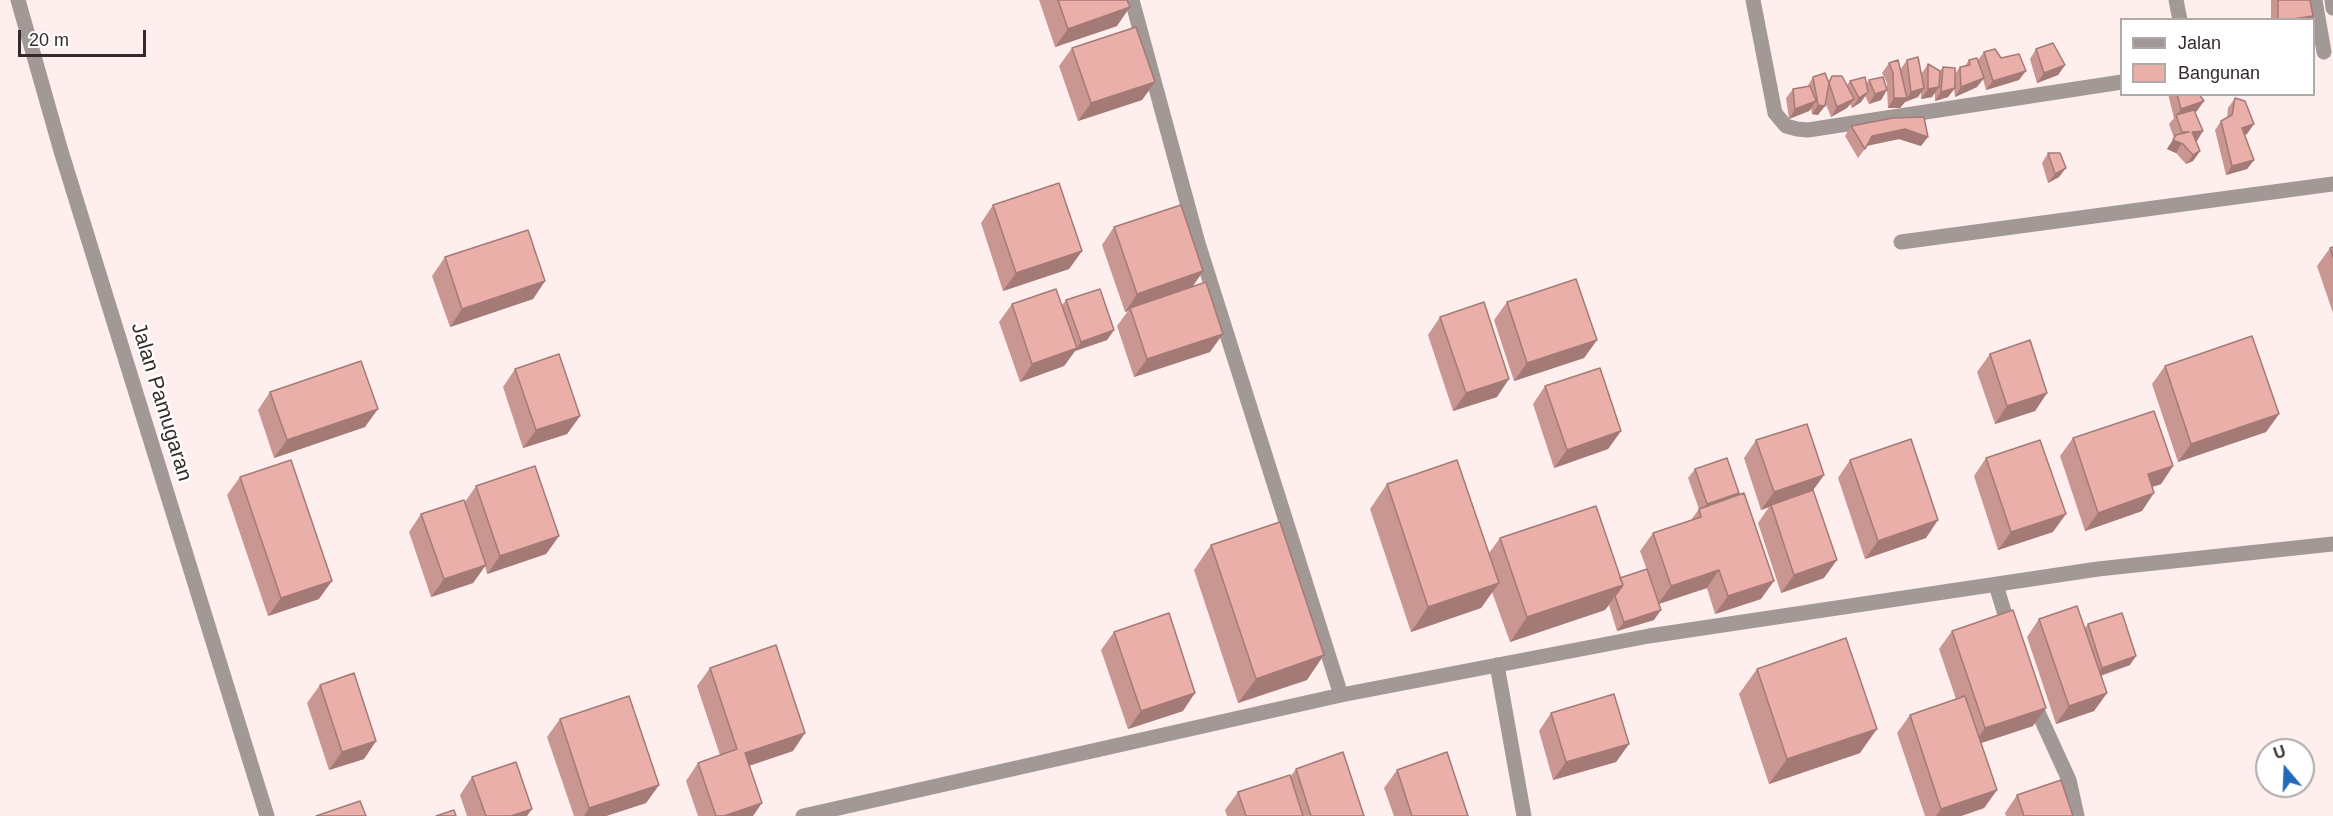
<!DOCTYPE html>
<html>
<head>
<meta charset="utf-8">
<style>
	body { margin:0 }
	#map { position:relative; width:2333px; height:816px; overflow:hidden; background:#feefee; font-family:Arial,sans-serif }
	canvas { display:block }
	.legend { position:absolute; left:2120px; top:18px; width:195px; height:78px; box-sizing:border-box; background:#fff; border:2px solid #aeaaaa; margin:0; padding:8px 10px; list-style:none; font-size:18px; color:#342b2a }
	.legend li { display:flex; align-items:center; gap:12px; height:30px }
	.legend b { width:30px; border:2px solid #aeaaaa }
	.north { position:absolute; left:2255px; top:738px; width:60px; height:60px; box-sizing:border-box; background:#fff; border:2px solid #aeaaaa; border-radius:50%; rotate:341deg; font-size:16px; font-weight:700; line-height:24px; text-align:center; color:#342b2a }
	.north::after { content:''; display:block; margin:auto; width:21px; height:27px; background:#2169b9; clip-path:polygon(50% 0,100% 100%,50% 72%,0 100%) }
	.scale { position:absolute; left:18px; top:30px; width:128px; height:27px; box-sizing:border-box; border:3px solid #342b2a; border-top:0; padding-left:8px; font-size:18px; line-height:21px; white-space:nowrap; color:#342b2a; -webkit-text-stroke:4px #fff; paint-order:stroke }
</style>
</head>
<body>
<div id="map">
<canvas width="2333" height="816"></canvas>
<ul class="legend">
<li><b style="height:8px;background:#a29896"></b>Jalan</li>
<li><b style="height:16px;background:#ebafa9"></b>Bangunan</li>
</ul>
<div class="north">U</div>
<div class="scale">20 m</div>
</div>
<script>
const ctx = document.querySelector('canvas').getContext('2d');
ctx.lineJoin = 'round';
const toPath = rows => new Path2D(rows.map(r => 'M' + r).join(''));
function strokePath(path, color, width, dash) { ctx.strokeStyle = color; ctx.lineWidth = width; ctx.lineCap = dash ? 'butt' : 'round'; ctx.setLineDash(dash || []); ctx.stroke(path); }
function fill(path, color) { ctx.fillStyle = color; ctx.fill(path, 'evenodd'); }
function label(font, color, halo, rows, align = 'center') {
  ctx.font = font + ' Arial,sans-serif'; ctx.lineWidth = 4.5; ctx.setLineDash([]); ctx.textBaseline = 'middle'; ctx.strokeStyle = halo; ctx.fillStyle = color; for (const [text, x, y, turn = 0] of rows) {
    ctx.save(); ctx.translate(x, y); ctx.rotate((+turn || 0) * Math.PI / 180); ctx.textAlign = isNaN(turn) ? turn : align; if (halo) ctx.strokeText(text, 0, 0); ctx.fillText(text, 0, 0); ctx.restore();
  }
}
const minor = toPath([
	[1132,0,1198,243,1341,695],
	[1753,0,1775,113,1786,126,1797,129,1808,130,2122,82],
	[2176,0,2180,20],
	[2315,0,2324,52],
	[2332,0,2333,8],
	[1901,242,2333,184],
	[1996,585,2010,631],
	[1497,665,1524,816],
	[2032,699,2069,780,2077,816],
	[803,816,1341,695,1649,636,2098,569,2333,544]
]);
const tertiary = toPath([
	[18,0,61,151,267,816]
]);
const wall = toPath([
	[1039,0,1127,0,1117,26,1055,47],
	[2271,0,2310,0,2313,16,2311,20,2271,20],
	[1072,48,1155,82,1142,100,1078,121,1059,66],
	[2036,49,2065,65,2058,75,2037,83,2030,59],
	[1984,52,2001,58,2019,80,1986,90,1983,79,1977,87,1955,97,1954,89,1948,97,1935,101,1935,92,1932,97,1921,99,1921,92,1918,97,1905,102,1900,108,1888,108,1887,90,1881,100,1869,104,1865,96,1861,102,1852,108,1850,104,1847,108,1831,117,1825,102,1818,115,1812,114,1811,109,1809,111,1789,119,1786,98,1793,89,1807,87,1813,77,1828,82,1832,76,1847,85,1850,81,1866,84,1869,80,1887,89,1887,83,1882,73,1889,63,1900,70,1907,60,1922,73,1928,64,1940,71,1943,67,1955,74,1960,67,1965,66,1969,60,1978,60],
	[2168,94,2199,94,2197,111,2195,112,2197,141,2196,141,2200,151,2193,161,2186,164,2176,153,2167,149,2174,138,2169,124,2174,118],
	[2235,98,2247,134,2245,135,2254,160,2247,169,2226,175,2215,130,2221,121,2227,118,2228,108],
	[1893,118,1921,146,1899,139,1867,146,1858,158,1845,136,1851,126],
	[2048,153,2059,177,2048,183,2042,163],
	[993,205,1082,251,1069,269,1003,291,981,223],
	[1114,227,1203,271,1192,287,1210,352,1134,377,1117,326,1128,311,1125,312,1102,245],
	[2333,247,2333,313,2317,266,2330,248],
	[445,257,545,281,533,299,450,327,432,276],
	[1066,300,1114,330,1107,340,1075,351,1064,366,1020,382,999,322,1012,304,1062,305],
	[1507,302,1597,340,1584,358,1514,381,1494,320],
	[1440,317,1497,397,1453,411,1428,335],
	[1990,354,2047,393,2035,411,1995,424,1977,372],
	[2165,366,2279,414,2266,432,2178,462,2152,384],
	[515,369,580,416,567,434,523,448,503,387],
	[1545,386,1621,431,1608,449,1554,468,1533,404],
	[270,392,365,427,274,458,258,410],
	[2073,438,2173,466,2161,484,2152,487,2142,511,2085,531,2060,456],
	[1756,440,1824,475,1813,490,1824,578,1781,593,1758,523,1769,507,1761,510,1744,458],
	[1986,458,2053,532,1998,550,1974,476],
	[1850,460,1926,538,1865,559,1838,478],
	[1695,469,1737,495,1761,599,1715,614,1707,588,1659,604,1654,620,1617,631,1609,605,1605,610,1510,642,1492,592,1481,608,1411,632,1370,509,1387,484,1489,553,1500,538,1620,578,1647,570,1640,551,1653,533,1691,520,1699,509,1688,478],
	[240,477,319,599,268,616,227,495],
	[476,486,559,536,546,554,487,574,485,566,473,583,431,597,409,532,421,514,465,502],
	[1211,545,1307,680,1238,703,1194,570],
	[2039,619,2084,629,2088,624,2130,665,2101,676,2107,693,2094,711,2056,724,2027,637],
	[1952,631,2033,726,1981,743,1997,790,1984,808,1961,816,1925,816,1897,733,1910,715,1956,699,1939,649],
	[1114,632,1183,711,1128,729,1101,650],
	[710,668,793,751,749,766,753,816,698,816,686,781,698,763,720,755,697,686],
	[1757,669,1860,753,1769,784,1739,694],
	[320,685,376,741,364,759,329,770,307,703],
	[1551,713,1629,744,1616,762,1553,780,1539,731],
	[560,719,659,785,646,803,606,816,574,816,547,737],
	[1296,769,1364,816,1227,816,1225,810,1238,792,1290,777],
	[1397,770,1468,816,1394,816,1384,788],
	[472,777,527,816,467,816,460,795],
	[2017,795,2073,816,2006,816,2005,813]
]);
const shadedWall = toPath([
	[1130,7,1117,26,1055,47,1068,29],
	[2313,16,2311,20,2286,20],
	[2065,65,2058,75,2037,83,2044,73],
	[2026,71,2019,80,1986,90,1993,81],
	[1984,78,1977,87,1955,97,1961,87],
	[1155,82,1142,100,1078,121,1091,103],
	[1939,87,1932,97,1921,99,1928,89],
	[1924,88,1918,97,1905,102,1900,108,1888,108,1894,98,1907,98,1911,92],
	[1955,88,1948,97,1935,101,1941,92],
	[1887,90,1881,100,1869,104,1875,94],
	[1868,92,1861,102,1852,108,1859,98],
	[1854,99,1847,108,1831,117,1837,107],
	[1816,101,1809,111,1789,119,1795,109],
	[2204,101,2197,111,2177,118,2176,116,2181,109],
	[1818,105,1825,106,1818,115,1812,114],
	[2254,124,2247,134,2236,137,2242,128],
	[1905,129,1928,137,1921,146,1899,139,1865,146,1872,136],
	[2203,131,2197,141,2186,141,2192,132],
	[2182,132,2189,132,2176,153,2167,149,2173,140,2176,141],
	[2200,151,2193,161,2186,164,2193,155],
	[2254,160,2247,169,2226,175,2232,166],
	[2066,168,2059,177,2048,183,2055,174],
	[1082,251,1069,269,1003,291,1016,273],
	[1203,271,1191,289,1130,308,1128,311,1125,312,1137,294],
	[545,281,533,299,450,327,462,309],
	[1114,330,1107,340,1075,351,1064,366,1020,382,1032,364,1076,349,1081,342],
	[1223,334,1210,352,1134,377,1147,359],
	[1597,340,1584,358,1514,381,1527,363],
	[1509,379,1497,397,1453,411,1466,393],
	[2047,393,2035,411,1995,424,2007,406],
	[378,409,365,427,274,458,287,440],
	[2279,414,2266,432,2178,462,2191,444],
	[580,416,567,434,523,448,536,430],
	[1621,431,1608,449,1554,468,1567,450],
	[2173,466,2161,484,2136,492,2148,474],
	[1824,475,1811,493,1771,505,1769,507,1761,510,1774,492],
	[1739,493,1732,503,1700,514,1707,504],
	[2154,493,2142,511,2085,531,2098,513],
	[2066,514,2053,532,1998,550,2011,532],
	[1938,520,1926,538,1865,559,1878,541],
	[559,536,546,554,487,574,500,556],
	[1837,560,1824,578,1781,593,1794,575],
	[486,565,473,583,431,597,444,579],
	[1719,570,1707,588,1658,604,1671,586],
	[332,581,319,599,268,616,281,598],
	[1774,581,1761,599,1715,614,1728,596],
	[1499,583,1481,608,1411,632,1428,607],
	[1623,585,1605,610,1510,642,1527,617],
	[1661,610,1654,620,1617,631,1624,622],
	[1324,655,1307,680,1238,703,1256,679],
	[2136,656,2130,665,2095,677,2102,668],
	[1195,693,1183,711,1128,729,1141,711],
	[2107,693,2094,711,2056,724,2069,706],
	[2046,708,2033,726,1972,746,1985,728],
	[1877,729,1860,753,1769,784,1787,759],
	[805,733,793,751,733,771,745,753],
	[376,741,364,759,329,770,342,752],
	[1629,744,1616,762,1553,780,1566,762],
	[659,785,646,803,606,816,584,816,589,808],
	[1997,790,1984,808,1961,816,1936,816,1941,809],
	[762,803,753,816,724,816],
	[532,809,527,816,511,816]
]);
const building = toPath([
	[1058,0,1127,0,1130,7,1068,29,1058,0],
	[2278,0,2310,0,2313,16,2286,20,2278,20,2278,0],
	[1136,27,1155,82,1091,103,1072,48,1136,27],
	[2053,43,2065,65,2044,73,2036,49,2053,43],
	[1995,49,2001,58,2019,54,2026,71,1993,81,1984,52,1995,49],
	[1918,57,1924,88,1911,92,1907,60,1918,57],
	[1977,58,1984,78,1961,87,1960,67,1970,65,1969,60,1977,58],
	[1898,60,1907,98,1894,98,1893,73,1889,63,1898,60],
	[1928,64,1940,71,1939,87,1928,89,1928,64],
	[1943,67,1955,68,1955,88,1941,92,1943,67],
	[1825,73,1829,83,1832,76,1842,76,1854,99,1837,107,1829,83,1825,106,1818,105,1813,77,1825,73],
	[1865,77,1868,92,1859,98,1850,81,1865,77],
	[1883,77,1887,90,1875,94,1869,80,1883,77],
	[1810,86,1816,101,1795,109,1793,89,1810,86],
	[2177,94,2199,94,2204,101,2181,109,2177,94],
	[2235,98,2245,101,2254,124,2242,128,2254,160,2232,166,2221,121,2232,115,2235,98],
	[2194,110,2203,131,2192,132,2200,151,2193,155,2183,144,2173,140,2176,135,2189,132,2182,132,2176,115,2194,110],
	[1924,117,1928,137,1905,129,1872,136,1865,149,1851,126,1893,118,1924,117],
	[2048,153,2060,153,2066,168,2055,174,2048,153],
	[1059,183,1082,251,1016,273,993,205,1059,183],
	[1181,205,1203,271,1137,294,1114,227,1181,205],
	[528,230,545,281,462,309,445,257,528,230],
	[2333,247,2333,257,2330,248,2333,247],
	[1576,279,1597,340,1527,363,1507,302,1576,279],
	[1206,282,1223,334,1147,359,1130,308,1206,282],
	[1056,289,1077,348,1032,364,1012,304,1056,289],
	[1100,289,1114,330,1081,342,1066,300,1100,289],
	[1484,302,1509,379,1466,393,1440,317,1484,302],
	[2252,336,2279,414,2191,444,2165,366,2252,336],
	[2030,340,2047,393,2007,406,1990,354,2030,340],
	[559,354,580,416,536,430,515,369,559,354],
	[361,361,378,409,287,440,270,392,361,361],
	[1600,368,1621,431,1567,450,1545,386,1600,368],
	[2154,411,2173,466,2148,474,2154,493,2098,513,2073,438,2154,411],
	[1807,424,1824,475,1774,492,1756,440,1807,424],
	[1911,439,1938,520,1878,541,1850,460,1911,439],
	[2040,440,2066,514,2011,532,1986,458,2040,440],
	[1727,458,1739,493,1707,504,1695,469,1727,458],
	[291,460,332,581,281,598,240,477,291,460],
	[1457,460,1499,583,1428,607,1387,484,1457,460],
	[535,466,559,536,500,556,476,486,535,466],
	[1813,490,1837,560,1794,575,1771,505,1813,490],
	[1744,493,1774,581,1728,596,1719,570,1671,586,1653,533,1701,517,1699,509,1744,493],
	[464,500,486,565,444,579,421,514,464,500],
	[1596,506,1623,585,1527,617,1500,538,1596,506],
	[1280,522,1324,655,1256,679,1211,545,1280,522],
	[1647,569,1661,610,1624,622,1615,596,1623,585,1620,578,1647,569],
	[2077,606,2107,693,2069,706,2039,619,2077,606],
	[2013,610,2046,708,1985,728,1952,631,2013,610],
	[1169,613,1195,693,1141,711,1114,632,1169,613],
	[2122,613,2136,656,2102,668,2088,624,2122,613],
	[1846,638,1877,729,1787,759,1757,669,1846,638],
	[776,645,805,733,745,753,762,803,724,816,716,816,698,763,737,749,710,668,776,645],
	[354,673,376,741,342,752,320,685,354,673],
	[1614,694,1629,744,1566,762,1551,713,1614,694],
	[629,696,659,785,589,808,560,719,629,696],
	[1965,696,1997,790,1941,809,1910,715,1965,696],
	[1343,752,1364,816,1311,816,1296,769,1343,752],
	[1447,752,1468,816,1412,816,1397,770,1447,752],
	[516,762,532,809,511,816,486,816,472,777,516,762],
	[1290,775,1303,816,1246,816,1238,792,1290,775],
	[2061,780,2073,816,2024,816,2017,795,2061,780],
	[360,801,366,816,316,816,360,801],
	[454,810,456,816,436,816,454,810]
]);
const streetNames = [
	["Jalan Pamugaran",161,402,73]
];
strokePath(minor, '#a29896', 15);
strokePath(tertiary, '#a29896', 15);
fill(wall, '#ca9691');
fill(shadedWall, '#a47a76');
fill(building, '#ebafa9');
strokePath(building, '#a47a76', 1.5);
label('21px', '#342b2a', '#fff', streetNames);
</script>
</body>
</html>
